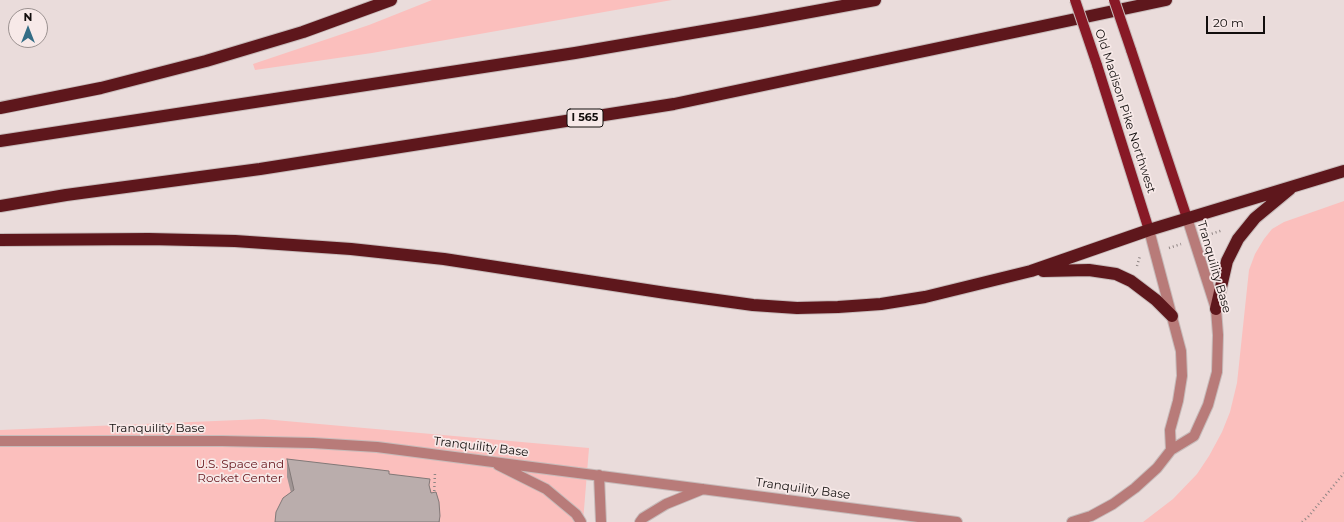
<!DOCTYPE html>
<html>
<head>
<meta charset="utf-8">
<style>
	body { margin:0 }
	#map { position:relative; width:1344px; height:522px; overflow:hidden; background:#eadcdb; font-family:Montserrat,sans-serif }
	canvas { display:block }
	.north { position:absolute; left:8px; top:8px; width:40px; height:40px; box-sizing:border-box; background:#f7e9e8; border:1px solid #9b9190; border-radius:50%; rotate:0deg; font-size:11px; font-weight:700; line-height:16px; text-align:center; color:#120e0d }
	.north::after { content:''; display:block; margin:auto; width:14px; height:18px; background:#346d86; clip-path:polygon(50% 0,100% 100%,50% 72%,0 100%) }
	.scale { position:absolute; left:1206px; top:16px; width:59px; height:18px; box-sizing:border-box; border:2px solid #120e0d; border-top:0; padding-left:5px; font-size:12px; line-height:14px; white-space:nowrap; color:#120e0d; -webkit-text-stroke:3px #f7e9e8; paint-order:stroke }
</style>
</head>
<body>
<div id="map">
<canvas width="1344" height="522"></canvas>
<div class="north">N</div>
<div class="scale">20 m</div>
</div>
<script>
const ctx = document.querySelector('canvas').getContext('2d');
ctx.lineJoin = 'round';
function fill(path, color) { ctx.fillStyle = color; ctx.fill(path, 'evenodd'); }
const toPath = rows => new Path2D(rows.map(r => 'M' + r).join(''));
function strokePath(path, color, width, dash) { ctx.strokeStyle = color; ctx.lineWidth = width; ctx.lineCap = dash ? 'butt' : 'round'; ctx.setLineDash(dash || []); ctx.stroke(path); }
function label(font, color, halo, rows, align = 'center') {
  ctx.font = font + ' Montserrat,sans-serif'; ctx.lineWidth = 3.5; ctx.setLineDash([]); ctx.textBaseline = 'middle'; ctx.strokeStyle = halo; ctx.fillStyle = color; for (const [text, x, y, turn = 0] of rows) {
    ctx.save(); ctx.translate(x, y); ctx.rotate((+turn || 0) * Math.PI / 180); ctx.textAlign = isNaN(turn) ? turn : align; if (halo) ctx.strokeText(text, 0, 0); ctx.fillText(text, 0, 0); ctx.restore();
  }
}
const green = toPath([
	[432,0,672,0,372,53,255,70,253,64,369,25],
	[1344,201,1344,522,1143,522,1173,499,1197,474,1209,456,1222,432,1230,412,1237,383,1249,270,1255,254,1264,239,1272,229,1284,222],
	[263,419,589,448,583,522,0,522,0,430]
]);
const path = toPath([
	[1208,235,1223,230],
	[1169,248,1181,244],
	[1137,266,1140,256],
	[434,495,435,473],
	[1302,522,1308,517,1344,473]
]);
const minor = toPath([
	[1149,230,1181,351,1182,376,1178,401,1170,430,1171,450],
	[0,441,222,441,313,443,377,447,957,522],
	[498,465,546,489,576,514,581,522],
	[599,475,601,522],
	[640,522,643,518,666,504,703,489],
	[1072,522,1091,516,1113,504,1135,488,1157,468,1171,450,1194,436,1208,405,1217,372,1218,335,1216,309,1187,218]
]);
const major = toPath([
	[1131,50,1187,218],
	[1097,65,1149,230]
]);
const highway = toPath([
	[0,108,101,88,206,61,303,32,391,0],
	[0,141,575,53,756,22,875,0],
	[0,206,66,195,260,169,674,104,1166,0],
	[0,240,149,239,235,241,351,249,444,259,666,293,753,305,797,308,838,307,881,304,925,297,1031,271,1149,230,1344,171],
	[1043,271,1089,270,1116,274,1131,281,1156,300,1172,316],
	[1216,309,1227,261,1238,239,1255,218,1290,189]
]);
const majorBridge = toPath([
	[1075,0,1097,65],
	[1114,0,1131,50]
]);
const wall = toPath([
	[287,459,389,474,430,488,440,522,291,493,287,477]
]);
const building = toPath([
	[287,459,389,471,389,474,430,479,429,485,431,493,436,492,439,502,440,516,439,522,275,522,276,512,283,498,294,490,287,459]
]);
const shields = [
	[585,118,36]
];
const shieldNames = [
	["I 565",585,118]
];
const streetNames = [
	["Old Madison Pike Northwest",1125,111,72],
	["Tranquility Base",1214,267,74],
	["Tranquility Base",157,428],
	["Tranquility Base",481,447,7],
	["Tranquility Base",803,489,8]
];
const parkNames = [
	["U.S. Space and",240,464],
	["Rocket Center",240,478]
];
fill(green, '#fbbfbd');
strokePath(minor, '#c7bbba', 12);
strokePath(major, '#c7bbba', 12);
strokePath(highway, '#c7bbba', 14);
strokePath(path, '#8f8584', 2.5, [1, 3]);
strokePath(minor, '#b87b79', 10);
strokePath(major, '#881926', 10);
strokePath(highway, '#5e171c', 12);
strokePath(majorBridge, '#c7bbba', 12, []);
strokePath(majorBridge, '#881926', 10);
fill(wall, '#a09594');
fill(building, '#baadac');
strokePath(building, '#827978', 1);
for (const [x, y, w] of shields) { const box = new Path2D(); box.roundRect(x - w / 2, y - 9, w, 18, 3); ctx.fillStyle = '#f7e9e8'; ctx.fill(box); strokePath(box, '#120e0d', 1); }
label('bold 11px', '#120e0d', null, shieldNames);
label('12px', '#120e0d', '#f7e9e8', streetNames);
label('12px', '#66161d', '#f7e9e8', parkNames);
</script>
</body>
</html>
